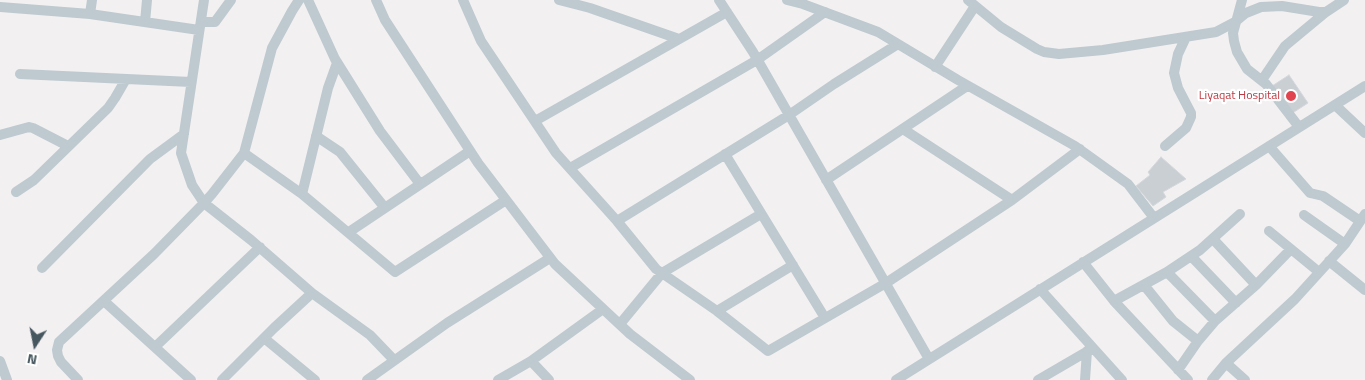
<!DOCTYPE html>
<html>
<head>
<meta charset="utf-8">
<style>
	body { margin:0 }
	#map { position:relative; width:1365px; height:380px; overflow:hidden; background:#f3f0f1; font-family:"Titillium Web",sans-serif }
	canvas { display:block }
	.north { position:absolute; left:10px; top:320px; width:50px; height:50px; -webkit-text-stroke:4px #fff; paint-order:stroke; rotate:191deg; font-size:14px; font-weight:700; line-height:20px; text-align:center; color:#47575f }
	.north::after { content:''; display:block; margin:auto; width:18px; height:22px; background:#47575f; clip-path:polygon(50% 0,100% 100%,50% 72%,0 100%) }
</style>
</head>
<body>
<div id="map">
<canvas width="1365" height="380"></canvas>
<div class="north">N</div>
</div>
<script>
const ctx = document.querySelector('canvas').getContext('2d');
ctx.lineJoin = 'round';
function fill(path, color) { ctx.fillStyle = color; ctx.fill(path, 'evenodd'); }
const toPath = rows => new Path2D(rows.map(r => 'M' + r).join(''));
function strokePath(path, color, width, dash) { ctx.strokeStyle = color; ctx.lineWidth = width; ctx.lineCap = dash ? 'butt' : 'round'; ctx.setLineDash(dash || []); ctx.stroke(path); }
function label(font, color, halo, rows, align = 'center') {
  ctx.font = font + ' "Titillium Web",sans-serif'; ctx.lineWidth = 4.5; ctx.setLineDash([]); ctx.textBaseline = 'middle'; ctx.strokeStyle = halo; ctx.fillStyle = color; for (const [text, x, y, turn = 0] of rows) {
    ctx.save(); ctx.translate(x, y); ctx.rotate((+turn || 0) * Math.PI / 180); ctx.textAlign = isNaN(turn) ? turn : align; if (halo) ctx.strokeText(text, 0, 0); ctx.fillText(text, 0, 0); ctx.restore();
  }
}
const building = toPath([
	[1289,75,1308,103,1291,114,1272,86,1289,75],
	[1161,157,1186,179,1163,192,1166,197,1153,206,1136,186,1150,175,1148,172,1161,157]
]);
const minor = toPath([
	[204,0,181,153,192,185,204,203,251,240,312,293,370,335,394,360],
	[308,0,335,59,380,131,420,184],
	[376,0,385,20,478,163,555,264,630,334,690,380],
	[463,0,481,41,556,153,617,221,656,269,717,311,768,351,886,283,1012,200,1080,149],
	[559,0,590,8,679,39],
	[719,0,753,52,929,359],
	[787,0,803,4,878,32,958,80,1075,146,1128,184,1154,218],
	[968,0,1001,27,1037,49,1044,52,1059,54,1103,50,1216,32,1235,22,1246,13,1261,7,1282,6,1319,12,1326,12,1344,0],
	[1242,0,1233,33,1234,41,1237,52,1247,69,1266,84,1299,127],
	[0,7,90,14,199,30],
	[90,14,92,0],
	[145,22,147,0],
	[201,22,215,22,231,0],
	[935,67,975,6],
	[20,74,191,82],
	[1262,80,1285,46,1326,12],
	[1335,105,1365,133],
	[535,121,727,12],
	[903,129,1012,200],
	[0,135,29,127,33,128,68,146],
	[316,136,340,152,385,208],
	[1165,146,1186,128,1191,117,1191,113,1178,88,1174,73,1178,54,1186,37],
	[1269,146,1310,193,1323,196,1360,221],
	[244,153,302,194,395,272,506,200],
	[725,154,825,318],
	[570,168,757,60,825,12],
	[826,180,967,86],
	[16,192,34,180,108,108,115,98,126,79],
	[302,194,328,88,337,63],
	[1304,215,1345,244],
	[617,221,789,115,834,84,898,44],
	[1269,231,1319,272],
	[349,232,470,151],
	[1213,239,1256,285],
	[1191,256,1236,303],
	[1329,261,1365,290],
	[1083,262,1114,301,1188,380],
	[42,268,150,159,184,134],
	[1167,272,1215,321],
	[1144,285,1173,321,1198,341],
	[1040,289,1122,380],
	[104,301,191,380],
	[1114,301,1167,272,1200,250,1240,214],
	[717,311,793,265],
	[620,324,662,273,761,214],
	[264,338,315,380],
	[155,347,260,247],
	[0,361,7,380],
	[531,361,549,380],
	[1226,363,1245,380],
	[1178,370,1198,341,1215,321,1256,285,1291,249],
	[78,380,61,362,58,356,57,350,59,342,154,254,204,203,212,194,244,153,272,48,292,11,299,0],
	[222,380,274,328,312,293],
	[367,380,447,323,550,258],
	[498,380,531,361,603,309],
	[896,380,1365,86],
	[1038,380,1093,348],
	[1085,380,1087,351],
	[1212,380,1226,363,1295,299,1345,244,1365,214]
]);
const markers = [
	[1291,96,6,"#e0444e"]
];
const healthNames = [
	["Liyaqat Hospital",1280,96]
];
fill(building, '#cacfd3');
strokePath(building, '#d4d8dc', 1);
strokePath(minor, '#becad0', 10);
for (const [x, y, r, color] of markers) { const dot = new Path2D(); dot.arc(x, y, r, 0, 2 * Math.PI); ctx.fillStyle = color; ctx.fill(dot); strokePath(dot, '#fff', 2); }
label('12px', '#be3a42', '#fff', healthNames, 'right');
</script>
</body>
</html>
